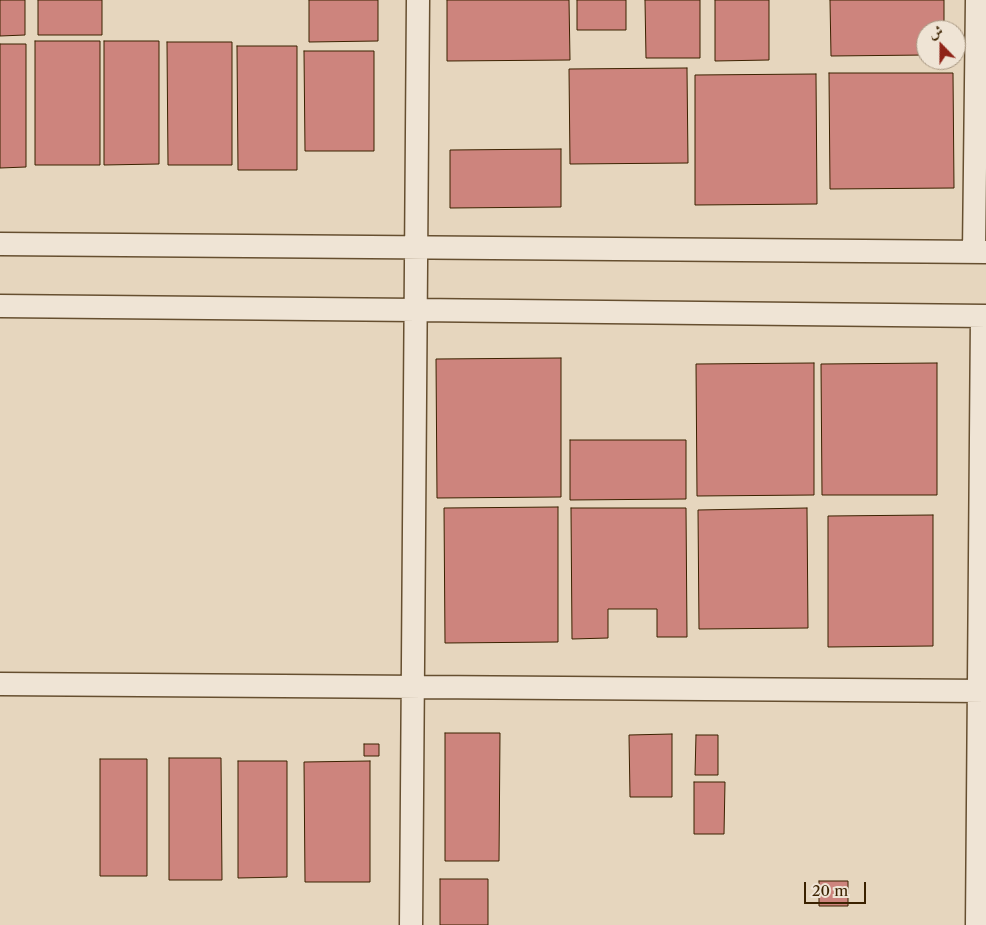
<!DOCTYPE html>
<html>
<head>
<meta charset="utf-8">
<style>
	body { margin:0 }
	#map { position:relative; width:986px; height:925px; overflow:hidden; background:#e6d6be; font-family:"Libre Caslon Text",Amiri,serif }
	canvas { display:block }
	.north { position:absolute; left:916px; top:20px; width:50px; height:50px; box-sizing:border-box; background:#efe4d5; border:1px solid #a79680; border-radius:50%; rotate:338deg; font-size:14px; font-weight:700; line-height:20px; text-align:center; color:#3b2200 }
	.north::after { content:''; display:block; margin:auto; width:18px; height:22px; background:#8f2418; clip-path:polygon(50% 0,100% 100%,50% 72%,0 100%) }
	.scale { position:absolute; left:804px; top:882px; width:62px; height:22px; box-sizing:border-box; border:2px solid #3b2200; border-top:0; padding-left:6px; font-size:15px; line-height:18px; white-space:nowrap; color:#3b2200; -webkit-text-stroke:4px #efe4d5; paint-order:stroke }
</style>
</head>
<body>
<div id="map">
<canvas width="986" height="925"></canvas>
<div class="north">ش</div>
<div class="scale">20 m</div>
</div>
<script>
const ctx = document.querySelector('canvas').getContext('2d');
ctx.lineJoin = 'round';
function fill(path, color) { ctx.fillStyle = color; ctx.fill(path, 'evenodd'); }
const toPath = rows => new Path2D(rows.map(r => 'M' + r).join(''));
function strokePath(path, color, width, dash) { ctx.strokeStyle = color; ctx.lineWidth = width; ctx.lineCap = dash ? 'butt' : 'round'; ctx.setLineDash(dash || []); ctx.stroke(path); }
const building = toPath([
	[0,0,25,0,25,35,0,36,0,0],
	[38,0,102,0,102,35,38,35,38,0],
	[309,0,378,0,378,41,309,42,309,0],
	[447,0,569,0,570,60,447,61,447,0],
	[577,0,626,0,626,30,577,30,577,0],
	[645,0,700,0,700,58,646,58,645,0],
	[715,0,769,0,769,60,715,61,715,0],
	[830,0,944,0,944,30,926,30,926,55,831,56,830,0],
	[35,41,100,41,100,165,35,165,35,41],
	[104,41,159,41,159,164,104,165,104,41],
	[167,42,232,42,232,165,168,165,167,42],
	[0,44,26,44,26,167,0,168,0,44],
	[237,46,297,46,297,170,238,170,237,46],
	[304,51,374,51,374,151,305,151,304,51],
	[687,68,688,163,570,164,569,69,687,68],
	[829,73,953,73,954,188,830,189,829,73],
	[816,74,817,204,695,205,695,75,816,74],
	[561,149,561,207,450,208,450,150,561,149],
	[561,358,561,497,437,498,436,359,561,358],
	[814,363,814,495,697,496,696,364,814,363],
	[937,363,937,495,822,495,821,364,937,363],
	[570,440,686,440,686,499,570,500,570,440],
	[558,507,558,642,445,643,444,508,558,507],
	[571,508,686,508,687,637,657,637,657,609,608,609,608,638,572,639,571,508],
	[807,508,808,628,699,629,698,510,807,508],
	[933,515,933,646,828,647,828,516,933,515],
	[445,733,500,733,499,861,445,861,445,733],
	[672,734,672,797,630,797,629,735,672,734],
	[696,735,718,735,718,775,695,775,696,735],
	[364,744,379,744,379,756,364,756,364,744],
	[169,758,221,758,222,880,169,880,169,758],
	[100,759,147,759,147,876,100,876,100,759],
	[238,761,287,761,287,877,238,878,238,761],
	[370,761,370,882,305,882,304,762,370,761],
	[694,782,725,782,724,834,694,834,694,782],
	[440,879,488,879,488,925,440,925,440,879],
	[819,881,848,881,848,906,819,906,819,881]
]);
const minor = toPath([
	[0,244,986,252],
	[974,252,977,0],
	[0,306,416,310,986,316],
	[0,684,986,691],
	[411,925,418,0],
	[977,925,982,316]
]);
fill(building, '#cd847d');
strokePath(building, '#3b2200', 1);
strokePath(minor, '#664f30', 25);
strokePath(minor, '#efe4d5', 22);
</script>
</body>
</html>
